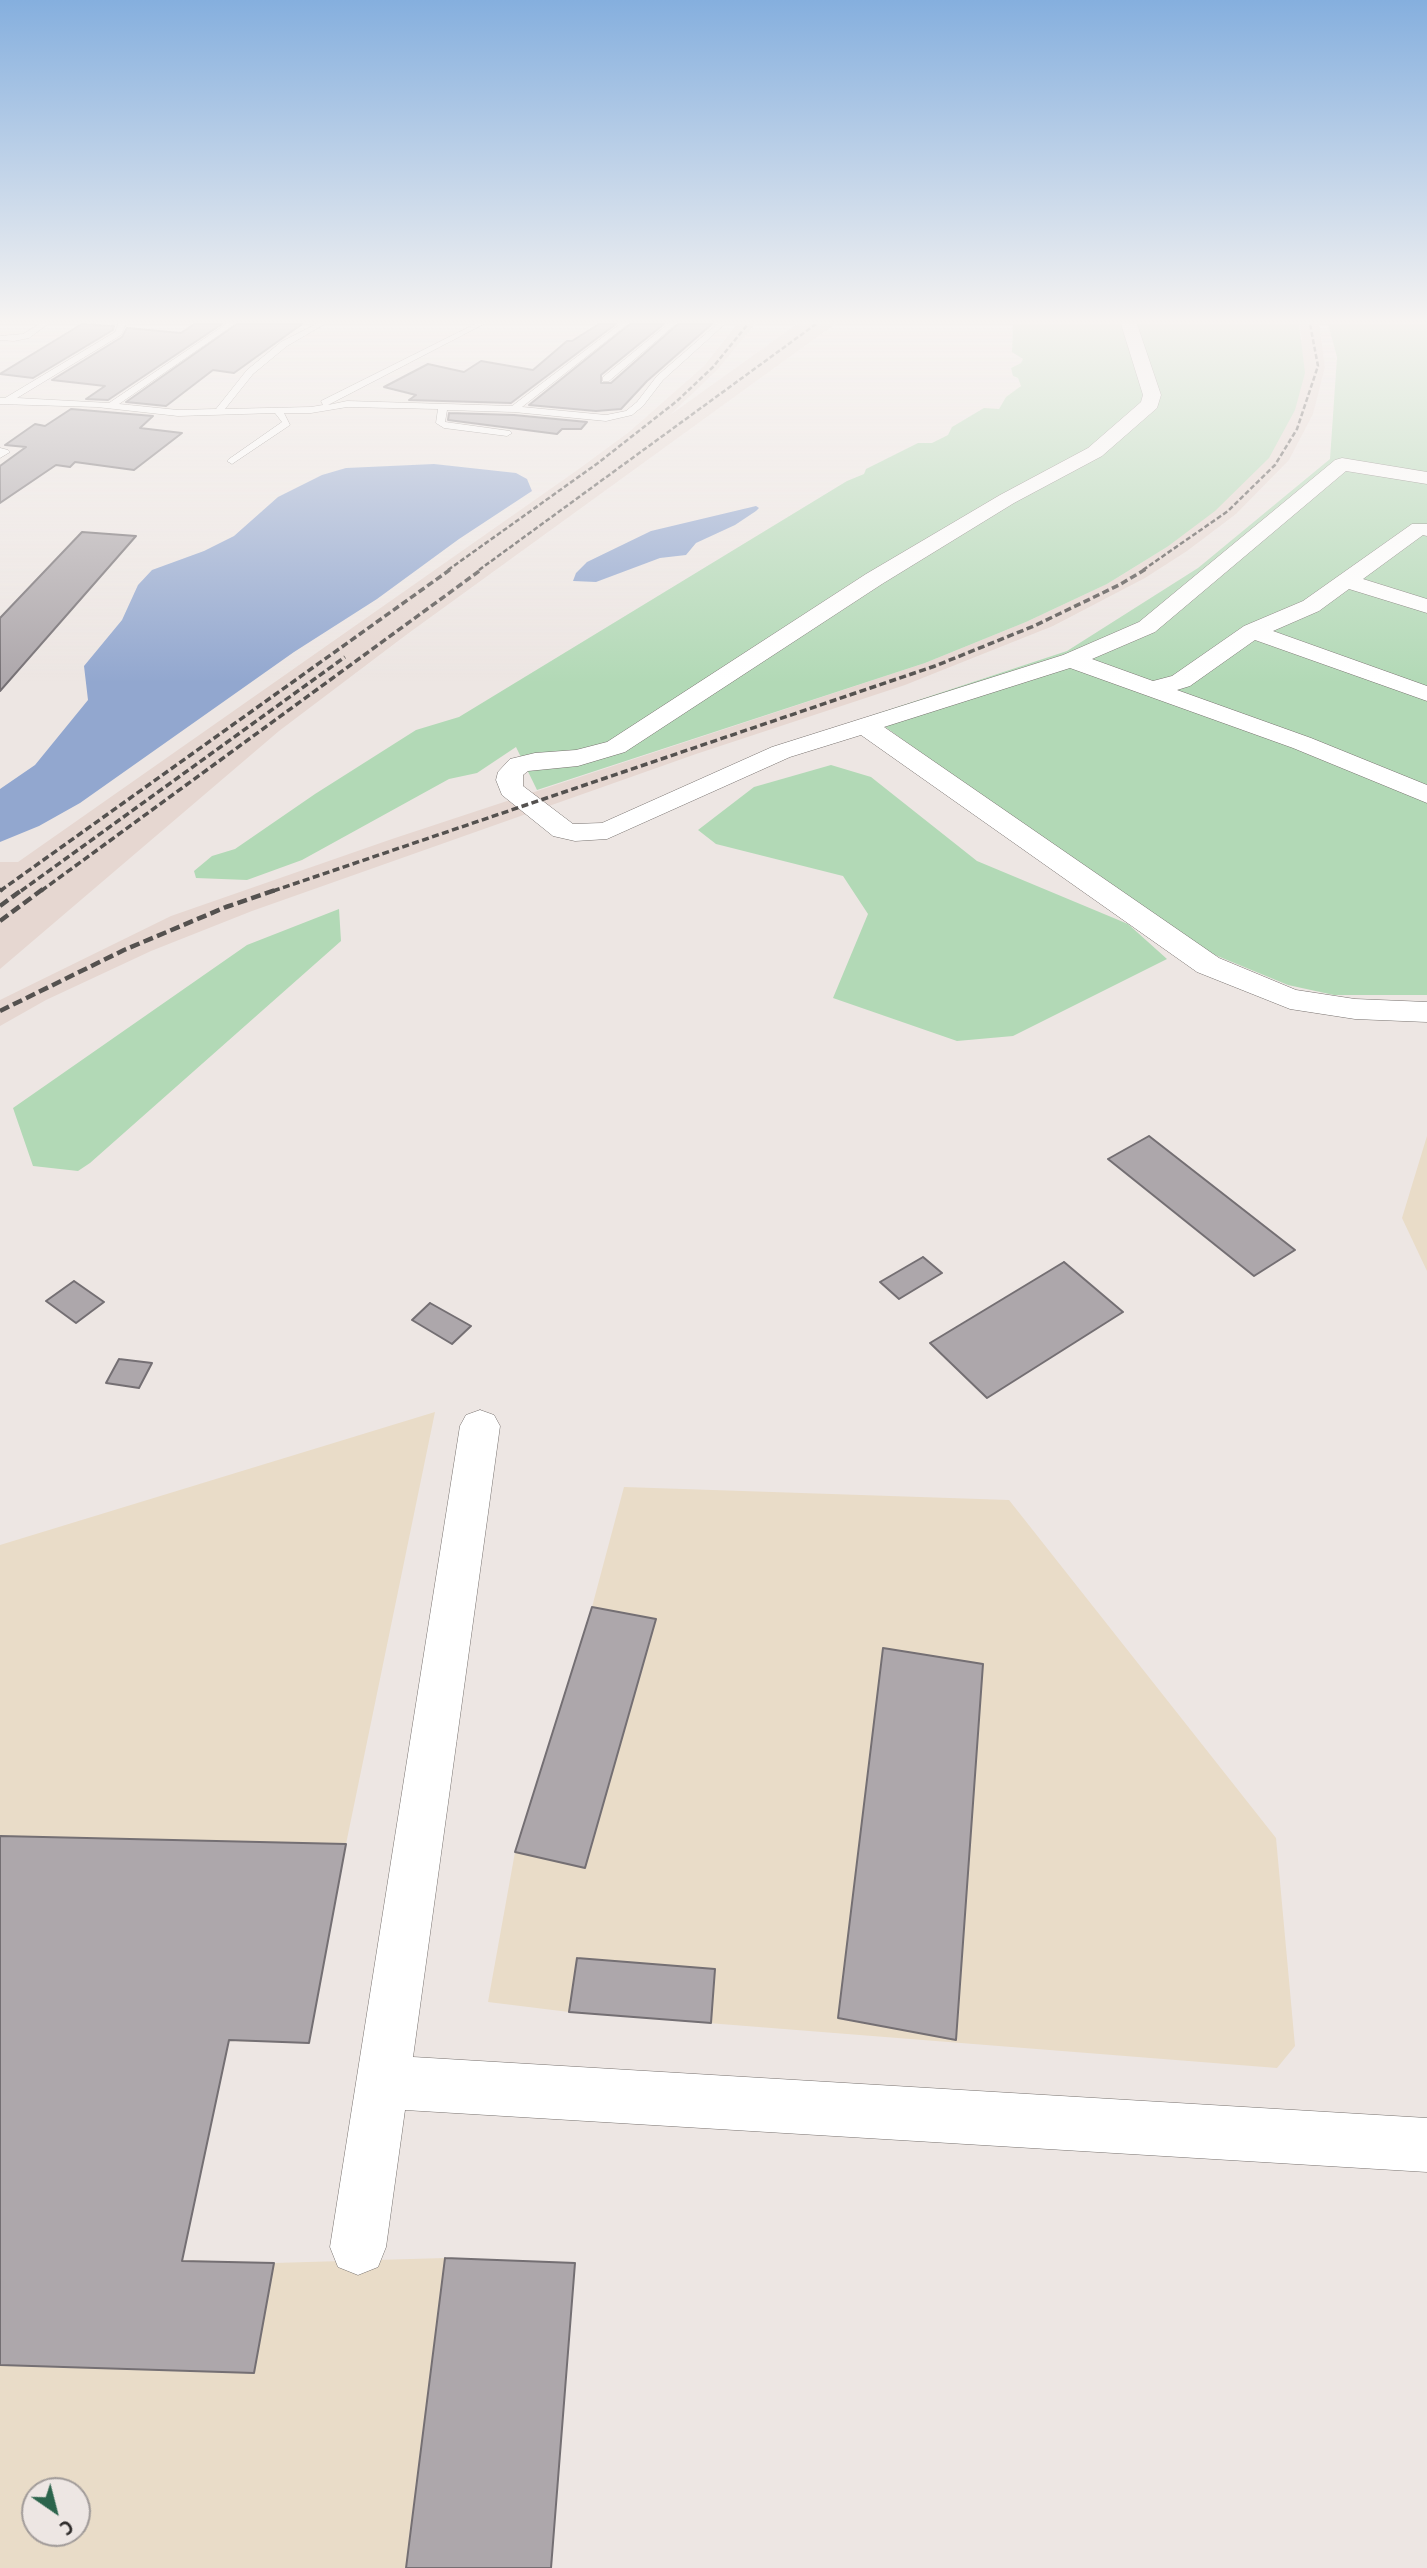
<!DOCTYPE html>
<html>
<head>
<meta charset="utf-8">
<style>
	body { margin:0 }
	#map { position:relative; width:1427px; height:2568px; overflow:hidden; background:#ede6e3; font-family:"PT Sans",sans-serif }
	canvas { display:block }
	.north { position:absolute; left:21px; top:2477px; width:70px; height:70px; box-sizing:border-box; background:#ede6e3; border:2px solid #a19b99; border-radius:50%; rotate:145deg; font-size:19px; font-weight:700; line-height:28px; text-align:center; color:#2e2b2a }
	.north::after { content:''; display:block; margin:auto; width:24px; height:32px; background:#2c644c; clip-path:polygon(50% 0,100% 100%,50% 72%,0 100%) }
</style>
</head>
<body>
<div id="map">
<canvas width="1427" height="2568"></canvas>
<div class="north">С</div>
</div>
<script>
const ctx = document.querySelector('canvas').getContext('2d');
ctx.lineJoin = 'round';
function fill(path, color) { ctx.fillStyle = color; ctx.fill(path, 'evenodd'); }
const toPath = rows => new Path2D(rows.map(r => 'M' + r).join(''));
function strokePath(path, color, width, dash) { ctx.strokeStyle = color; ctx.lineWidth = width; ctx.lineCap = dash ? 'butt' : 'round'; ctx.setLineDash(dash || []); ctx.stroke(path); }
const built = toPath([
	[737,324,755,324,718,369,670,415,797,324,835,324,406,635,279,731,0,969,0,862,18,862,576,471,629,432,704,366],
	[1299,324,1319,324,1325,367,1313,414,1289,460,1236,514,1187,551,1145,578,1053,626,905,685,696,754,252,911,151,951,46,1000,0,1026,0,1000,171,916,392,839,925,663,1026,622,1107,584,1167,547,1302,339]
]);
const industrial = toPath([
	[1427,1136,1427,1271,1402,1218],
	[435,1412,346,1844,309,2043,229,2041,182,2260,274,2263,445,2258,575,2263,551,2568,0,2568,0,1545],
	[35,2491,77,2491,77,2533,35,2533],
	[624,1487,1009,1500,1276,1838,1295,2046,1277,2068,569,2012,488,2002,515,1852,592,1607]
]);
const green = toPath([
	[1013,324,1299,324,1305,373,1295,410,1269,458,1215,511,1167,547,1107,584,1026,622,925,663,537,790,516,747,477,773,449,779,302,860,247,880,196,878,194,871,212,856,235,849,315,794,416,730,459,717,847,481,864,474,866,469,918,443,932,443,948,435,952,427,984,408,999,409,1006,397,1021,386,1018,378,1013,376,1011,368,1021,363,1023,359,1012,352],
	[1328,324,1427,324,1427,995,1334,995,1288,985,1210,953,1071,861,870,716,1067,651,1198,568,1330,459,1337,357],
	[831,765,871,777,977,861,1128,924,1167,959,1013,1036,957,1041,833,998,868,914,843,876,716,844,698,830,754,787],
	[339,909,341,941,90,1163,78,1171,33,1166,13,1108,247,945]
]);
const water = toPath([
	[434,464,516,473,527,479,532,491,459,539,377,599,294,652,80,803,39,826,0,842,0,789,35,765,88,700,84,666,122,620,138,585,152,570,204,551,234,536,278,497,322,475,346,468],
	[756,506,759,508,756,511,735,525,696,543,686,555,660,558,596,582,573,581,576,573,587,562,651,531]
]);
const building = toPath([
	[82,324,114,326,113,330,33,378,0,374,82,324],
	[194,324,222,324,108,400,86,399,105,386,52,380,122,337,127,328,181,333,194,324],
	[237,324,302,324,234,373,213,370,166,406,126,402,237,324],
	[599,324,616,324,511,403,409,400,416,395,384,387,428,364,464,372,481,361,533,370,567,341,572,341,599,324],
	[630,324,664,324,601,375,601,383,611,383,678,324,712,324,647,381,621,409,596,411,529,405,630,324],
	[71,409,153,416,140,428,182,433,134,470,75,462,70,467,56,465,0,503,0,466,26,447,5,445,35,424,45,426,71,409],
	[449,413,514,415,587,422,581,429,562,429,557,434,448,420,449,413],
	[82,532,136,536,0,691,0,618,82,532],
	[1149,1136,1295,1250,1254,1276,1108,1159,1149,1136],
	[923,1257,942,1273,899,1299,880,1282,923,1257],
	[1064,1262,1123,1312,987,1398,930,1343,1064,1262],
	[74,1281,104,1302,76,1323,46,1301,74,1281],
	[430,1303,471,1326,452,1344,412,1320,430,1303],
	[119,1359,152,1363,139,1388,106,1383,119,1359],
	[592,1607,656,1619,585,1868,515,1852,592,1607],
	[883,1648,983,1664,956,2040,838,2018,883,1648],
	[0,1836,346,1844,309,2043,229,2040,182,2261,274,2263,254,2373,0,2365,0,1836],
	[577,1958,715,1969,711,2023,569,2012,577,1958],
	[445,2258,575,2263,551,2568,406,2568,445,2258]
]);
const service = toPath([
	[39,324,48,324,29,338,14,341,0,340,0,336,23,334,39,324],
	[118,324,126,324,121,335,17,398,109,403,226,324,235,324,119,404,178,410,216,409,247,370,281,342,316,324,325,324,287,346,253,374,225,409,311,407,323,405,321,401,475,324,484,324,328,405,347,401,512,406,620,324,628,324,522,407,606,415,626,411,637,402,657,376,717,324,725,324,663,380,643,406,632,415,606,421,514,412,447,410,445,422,510,431,512,433,507,436,444,428,436,423,438,409,347,407,311,413,284,413,290,425,232,464,227,461,229,459,282,422,275,413,178,416,97,407,0,404,0,398,5,398,115,332,118,324],
	[668,324,676,324,609,381,603,381,603,377,668,324],
	[0,448,8,450,10,452,0,458,0,448]
]);
const minor = toPath([
	[1121,324,1137,324,1161,395,1157,408,1102,456,1014,503,882,584,625,752,578,766,528,771,523,775,523,786,573,824,602,823,772,747,1063,655,1139,622,1335,460,1342,458,1427,472,1427,484,1346,471,1155,632,1092,659,1153,681,1172,676,1244,626,1303,601,1412,524,1427,524,1427,536,1423,535,1363,579,1427,599,1427,613,1349,589,1319,611,1273,631,1427,686,1427,701,1255,640,1190,686,1177,690,1311,738,1427,785,1427,803,1293,748,1070,668,884,727,1219,958,1296,990,1355,999,1427,1002,1427,1022,1355,1019,1290,1009,1197,972,861,735,790,757,607,839,575,841,553,836,502,795,496,780,498,772,510,759,535,753,576,750,607,742,866,574,1000,495,1088,448,1141,402,1143,395,1121,324],
	[480,1410,494,1415,500,1426,413,2057,1427,2118,1427,2172,405,2110,386,2247,378,2267,358,2275,338,2267,330,2247,460,1426,466,1415,480,1410]
]);
const railFar2 = toPath([
	[448,570,598,463,677,401,713,367,748,324],
	[479,570,816,324],
	[1143,570,1228,511,1275,465,1297,429,1318,366,1310,324]
]);
const railFar1 = toPath([
	[0,891,451,569],
	[21,891,345,657],
	[41,891,482,569],
	[273,891,935,666,1034,626,1119,585,1146,569]
]);
const rail = toPath([
	[0,891,2,889],
	[0,906,23,889],
	[0,921,43,889],
	[0,1011,124,950,226,907,278,889]
]);
fill(built, '#e6d7d1');
fill(industrial, '#e9dcc8');
fill(green, '#b2d9b6');
fill(water, '#92a7cf');
fill(building, '#ada7ab');
strokePath(building, '#746f73', 2);
strokePath(service, '#78726f', 1);
strokePath(minor, '#78726f', 1);
fill(service, '#fff');
fill(minor, '#fff');
strokePath(railFar2, '#54514f', 2.5, [5, 2.5]);
strokePath(railFar1, '#54514f', 3.5, [7, 3.5]);
strokePath(rail, '#54514f', 4.5, [10, 4.5]);
const sky = ctx.createLinearGradient(0, 0, 0, 683);
sky.addColorStop(0, '#85afde');
sky.addColorStop(0.47, '#f7f4f2');
sky.addColorStop(1, '#f7f4f200');
ctx.fillStyle = sky;
ctx.fillRect(0, 0, 1427, 683);
</script>
</body>
</html>
